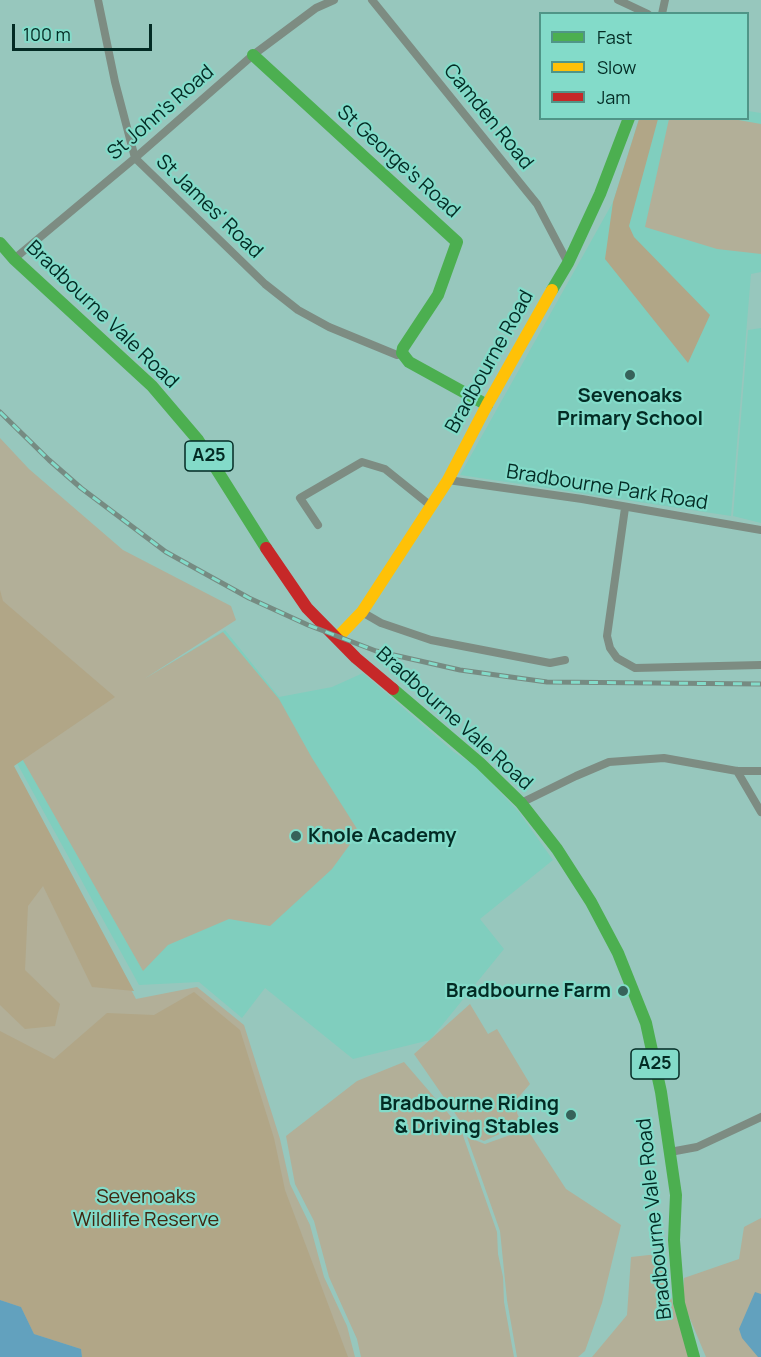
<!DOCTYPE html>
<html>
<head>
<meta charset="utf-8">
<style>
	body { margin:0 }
	#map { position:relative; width:761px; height:1357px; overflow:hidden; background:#97c7bd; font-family:Manrope,sans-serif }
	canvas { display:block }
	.legend { position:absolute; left:539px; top:12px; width:210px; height:108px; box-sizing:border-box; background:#83dbc9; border:2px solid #509587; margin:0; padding:8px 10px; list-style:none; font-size:18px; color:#032b24 }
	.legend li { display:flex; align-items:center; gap:12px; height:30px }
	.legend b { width:30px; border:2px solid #509587 }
	.scale { position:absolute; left:12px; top:24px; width:140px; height:27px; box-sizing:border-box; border:3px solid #032b24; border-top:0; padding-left:8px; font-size:18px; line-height:21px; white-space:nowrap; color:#032b24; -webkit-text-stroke:4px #83dbc9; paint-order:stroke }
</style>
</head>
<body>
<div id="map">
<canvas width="761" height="1357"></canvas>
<ul class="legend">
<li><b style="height:8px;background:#4caf50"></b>Fast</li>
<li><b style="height:8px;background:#ffc107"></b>Slow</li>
<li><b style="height:8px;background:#c62828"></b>Jam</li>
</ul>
<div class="scale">100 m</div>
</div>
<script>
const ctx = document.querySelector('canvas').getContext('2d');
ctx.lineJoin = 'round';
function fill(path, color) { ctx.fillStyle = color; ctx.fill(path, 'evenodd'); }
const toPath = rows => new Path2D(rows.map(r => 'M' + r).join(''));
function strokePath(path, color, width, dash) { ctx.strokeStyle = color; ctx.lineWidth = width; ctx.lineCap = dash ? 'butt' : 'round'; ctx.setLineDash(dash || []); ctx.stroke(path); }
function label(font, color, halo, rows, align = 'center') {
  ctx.font = font + ' Manrope,sans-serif'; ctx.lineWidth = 4.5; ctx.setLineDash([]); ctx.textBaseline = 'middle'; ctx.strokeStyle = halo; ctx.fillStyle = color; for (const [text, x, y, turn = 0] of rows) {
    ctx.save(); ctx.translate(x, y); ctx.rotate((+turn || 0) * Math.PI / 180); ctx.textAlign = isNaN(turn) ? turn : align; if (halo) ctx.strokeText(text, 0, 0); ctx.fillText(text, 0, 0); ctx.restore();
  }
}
const built = toPath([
	[748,111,761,113,761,272,751,274,731,516,460,475,613,202,639,119,748,118],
	[761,328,761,523,733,516,748,330],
	[225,630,279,697,332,687,363,673,454,752,474,765,519,812,553,860,480,919,504,949,430,1040,353,1059,265,988,242,1018,199,982,139,985,13,756,115,697]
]);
const green = toPath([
	[669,119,733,119,761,124,761,254,717,249,645,227],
	[0,438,29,469,123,550,231,606,236,620,144,679,223,632,279,699,312,758,359,832,332,869,270,926,229,919,168,945,143,971,20,755,6,755,136,999,197,987,244,1025,280,1139,290,1184,310,1225,324,1277,347,1326,355,1357,0,1357],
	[470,1004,488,1034,497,1029,530,1084,516,1100,517,1113,522,1124,484,1141,470,1135,414,1054],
	[404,1062,460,1127,497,1232,498,1254,503,1277,504,1302,514,1357,361,1357,357,1339,329,1277,314,1221,295,1184,286,1136,357,1081],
	[527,1129,566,1189,621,1225,602,1303,585,1351,578,1357,517,1357,507,1300,500,1231,467,1137,485,1144],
	[761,1218,761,1357,706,1357,683,1302,684,1278,739,1259,744,1227],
	[658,1254,689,1357,592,1357,627,1315,631,1257]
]);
const forest = toPath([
	[639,119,658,119,629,226,634,237,710,315,688,363,605,259,613,202],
	[0,590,3,601,115,697,14,766,134,991,92,987,43,886,28,906,25,970,60,1004,55,1026,25,1029,0,1005],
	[194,992,240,1030,274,1138,285,1190,348,1357,82,1357,81,1349,34,1334,21,1307,0,1300,0,1031,54,1059,107,1013,154,1015]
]);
const water = toPath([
	[755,1292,761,1294,761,1357,758,1357,742,1338,739,1329],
	[0,1300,21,1307,34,1334,81,1349,82,1357,0,1357]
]);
const street = toPath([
	[98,0,115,82,135,158,265,284,298,310,329,327,397,355,402,353],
	[372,0,537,204,568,263],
	[618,0,648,14],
	[662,14,665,0],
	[14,259,135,158,253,55,316,8,334,0],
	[448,480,582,499,761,530],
	[625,508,607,636,610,648,617,658,635,668,761,665],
	[318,525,300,498,362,462,385,469,431,506],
	[362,612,381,623,431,640,550,663,565,660],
	[737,771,761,812],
	[521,803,576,776,609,762,664,758,737,771,761,771],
	[670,1152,697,1147,761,1117]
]);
const fast = toPath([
	[253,55,457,242,438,295,403,348,402,353,409,362,487,405],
	[0,243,14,259,152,386,198,440,266,548],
	[552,290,568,263,600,194,629,118],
	[393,689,480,763,521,803,557,849,591,902,618,953,646,1023,661,1092,676,1195,674,1240,679,1303,694,1357]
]);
const slow = toPath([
	[337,638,362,612,448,480,487,405,552,290]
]);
const jam = toPath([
	[266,548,307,608,356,658,393,689]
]);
const rail = toPath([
	[0,412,49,460,81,488,166,552,249,598,308,625,376,651,460,670,547,682,761,684]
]);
const markers = [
	[630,375,6,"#37625a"],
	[296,836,6,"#37625a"],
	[623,991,6,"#37625a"],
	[571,1115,6,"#37625a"]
];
const shields = [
	[209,456,48],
	[655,1064,48]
];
const shieldNames = [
	["A25",209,456],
	["A25",655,1064]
];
const streetNames = [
	["St John's Road",161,113,-41],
	["Camden Road",488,117,51],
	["St George's Road",398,162,42],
	["St James' Road",209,207,44],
	["Bradbourne Vale Road",102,315,44],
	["Bradbourne Road",490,362,-61],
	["Bradbourne Park Road",607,488,9],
	["Bradbourne Vale Road",454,719,42],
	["Bradbourne Vale Road",655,1219,-96]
];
const poiNames = [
	["Sevenoaks",630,396,"center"],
	["Primary School",630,419,"center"],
	["Knole Academy",308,836,"left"],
	["Bradbourne Farm",611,991],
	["Bradbourne Riding",559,1104],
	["& Driving Stables",559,1127]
];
const parkNames = [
	["Sevenoaks",146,1197],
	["Wildlife Reserve",146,1220]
];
fill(built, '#80cebe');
fill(green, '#b2af98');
fill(forest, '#b1a687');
fill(water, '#62a1be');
strokePath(street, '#7d8c82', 8);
strokePath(fast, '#4caf50', 12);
strokePath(slow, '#ffc107', 12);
strokePath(jam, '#c62828', 12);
strokePath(rail, '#768b82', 5);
strokePath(rail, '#83dbc9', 3, [9]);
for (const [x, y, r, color] of markers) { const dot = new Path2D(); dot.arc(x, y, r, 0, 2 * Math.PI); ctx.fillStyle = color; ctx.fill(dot); strokePath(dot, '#83dbc9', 2); }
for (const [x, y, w] of shields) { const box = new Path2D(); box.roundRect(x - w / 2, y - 15, w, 30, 4.5); ctx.fillStyle = '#83dbc9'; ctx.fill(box); strokePath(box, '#032b24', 1.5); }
label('bold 18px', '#032b24', null, shieldNames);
label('20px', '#032b24', '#83dbc9', streetNames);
label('bold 20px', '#032b24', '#83dbc9', poiNames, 'right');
label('20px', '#402711', '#83dbc9', parkNames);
</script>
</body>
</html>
